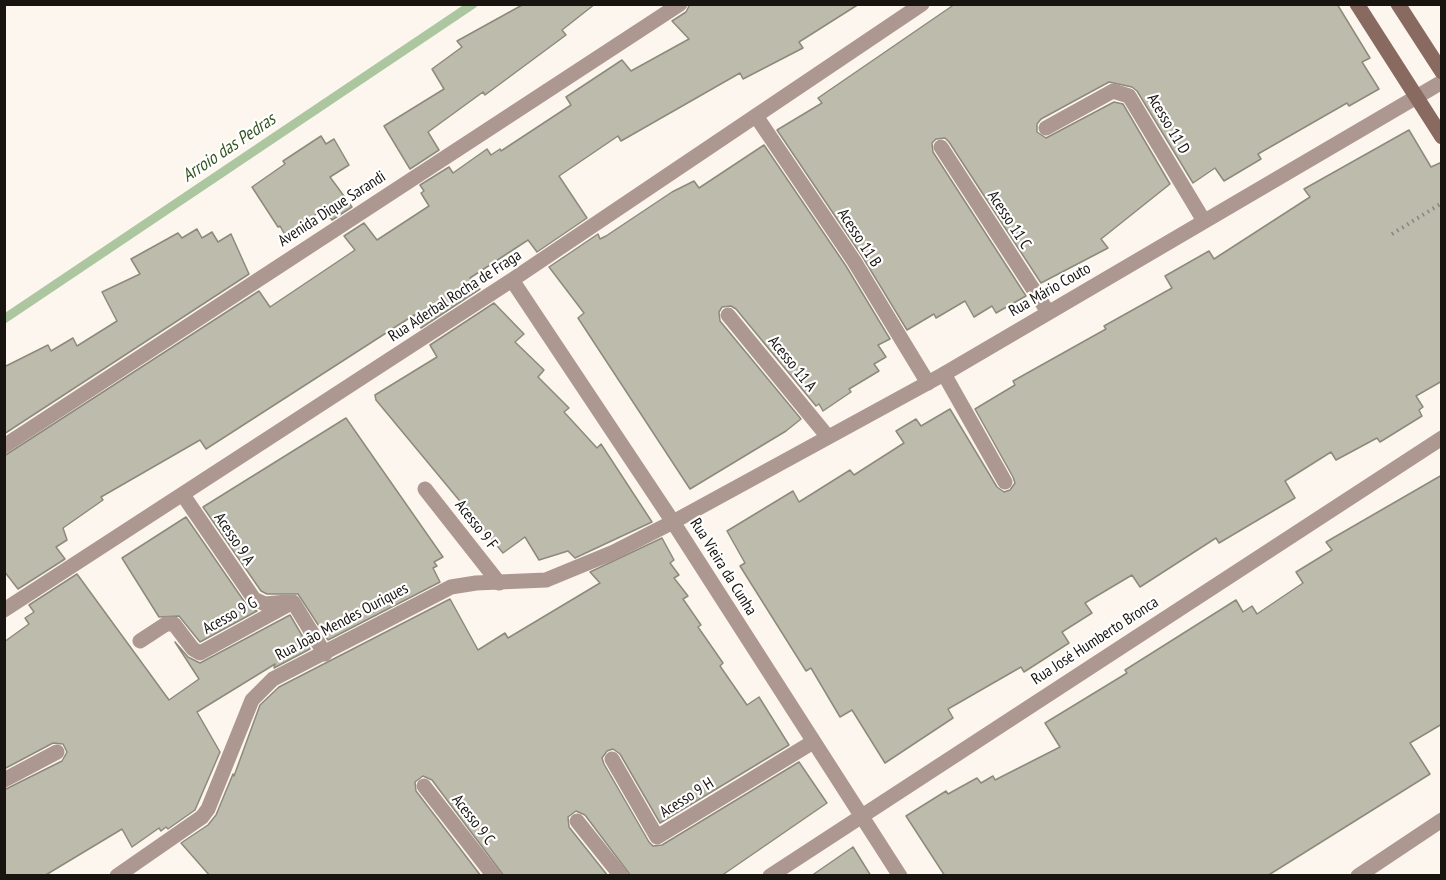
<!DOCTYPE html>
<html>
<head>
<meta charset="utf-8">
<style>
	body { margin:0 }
	#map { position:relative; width:1446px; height:880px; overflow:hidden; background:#fdf6ee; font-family:"PT Sans Narrow",sans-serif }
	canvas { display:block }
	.frame { position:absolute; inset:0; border:6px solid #181410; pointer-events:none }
</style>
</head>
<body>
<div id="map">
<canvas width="1446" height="880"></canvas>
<div class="frame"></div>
</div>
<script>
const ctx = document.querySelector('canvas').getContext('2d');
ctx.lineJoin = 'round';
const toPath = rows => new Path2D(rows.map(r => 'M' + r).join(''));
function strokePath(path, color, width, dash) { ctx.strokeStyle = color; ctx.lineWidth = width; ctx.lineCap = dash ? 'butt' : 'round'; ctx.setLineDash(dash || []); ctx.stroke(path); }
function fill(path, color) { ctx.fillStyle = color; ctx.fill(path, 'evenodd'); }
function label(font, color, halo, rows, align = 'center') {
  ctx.font = font + ' "PT Sans Narrow",sans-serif'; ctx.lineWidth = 4.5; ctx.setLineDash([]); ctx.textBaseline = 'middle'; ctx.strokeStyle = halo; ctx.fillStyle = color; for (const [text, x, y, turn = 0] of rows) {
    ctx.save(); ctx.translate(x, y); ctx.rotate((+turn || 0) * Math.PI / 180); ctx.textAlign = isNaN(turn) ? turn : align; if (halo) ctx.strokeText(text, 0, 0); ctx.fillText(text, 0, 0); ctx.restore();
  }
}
const stream = toPath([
	[4,319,473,4]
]);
const building = toPath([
	[524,4,595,4,562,30,566,35,485,95,483,92,428,132,439,150,410,169,384,126,444,89,432,69,462,47,457,41,524,4],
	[690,4,859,4,799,42,803,48,743,79,740,73,621,141,618,136,559,176,587,218,537,252,528,240,470,278,480,289,421,328,414,315,206,449,200,440,101,497,103,500,63,528,67,540,56,547,65,559,18,589,4,571,4,456,259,291,270,307,355,250,344,236,364,223,377,240,429,206,421,193,424,191,420,185,449,167,453,173,487,149,491,155,500,149,501,151,571,105,566,97,622,60,631,71,689,39,672,21,686,12,690,4],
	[955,4,1337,4,1370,58,1362,62,1379,89,1349,106,1347,103,1258,154,1261,159,1224,181,1215,168,1193,183,1137,91,1132,87,1109,82,1041,119,1037,124,1037,132,1046,138,1114,102,1123,104,1170,184,1101,239,1108,248,1041,283,949,142,945,138,936,139,932,143,933,152,1026,296,996,313,992,306,974,317,965,301,936,318,934,314,907,330,862,256,777,130,822,103,818,98,955,4],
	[1409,130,1431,167,1442,162,1442,381,1416,396,1423,407,1419,410,1422,416,1380,442,1377,438,1336,460,1331,452,1285,481,1295,498,1219,543,1216,538,1140,587,1132,575,1085,603,1092,613,1062,632,1069,643,1024,672,1021,667,948,709,953,718,885,763,852,710,840,717,811,668,806,671,740,566,745,563,727,531,793,491,799,502,850,470,854,475,904,443,896,431,916,419,921,426,950,409,997,487,1004,492,1010,490,1015,483,1013,477,975,409,1015,385,1013,381,1106,329,1104,326,1172,288,1165,276,1209,251,1214,259,1310,197,1304,189,1409,130],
	[321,136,326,144,334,139,349,165,330,177,352,207,332,220,324,209,285,235,280,226,278,227,252,187,285,164,283,161,321,136],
	[764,145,846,266,890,339,878,345,886,357,874,364,879,371,849,389,851,392,823,411,819,404,816,406,736,309,731,306,722,307,719,312,720,321,801,419,786,431,690,489,578,318,584,313,549,267,598,234,600,239,606,236,672,192,694,181,699,188,764,145],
	[197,229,202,238,212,232,218,242,231,234,249,274,4,434,4,367,48,345,51,351,73,338,77,346,117,321,102,292,140,274,131,259,178,233,182,238,197,229],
	[494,303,524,334,515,342,544,370,538,377,569,408,564,412,597,448,601,444,652,522,575,558,568,551,539,560,525,537,503,553,376,400,375,395,437,357,430,345,494,303],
	[346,418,443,557,434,562,437,566,433,568,440,582,328,640,298,594,267,594,261,591,203,507,346,418],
	[1442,475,1442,724,1410,743,1430,774,1267,876,945,876,906,816,946,791,948,794,977,778,981,783,993,776,995,780,1060,747,1045,723,1127,673,1125,670,1236,600,1243,612,1252,606,1257,614,1303,583,1296,572,1332,550,1326,542,1442,475],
	[186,517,246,604,257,611,200,642,179,616,159,617,122,558,186,517],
	[662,538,674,560,670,563,679,575,674,578,688,596,683,599,701,625,698,627,723,663,720,666,747,705,759,697,789,745,660,823,620,754,613,749,607,751,602,758,604,764,649,842,653,846,662,845,799,762,827,803,721,876,631,876,585,815,576,811,568,817,569,827,608,876,504,876,432,780,423,776,415,782,416,791,481,876,210,876,181,843,208,825,216,815,233,774,234,776,260,705,279,687,450,599,478,650,505,633,508,638,600,583,590,572,662,538],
	[77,574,169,700,199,679,175,642,188,657,200,663,290,615,310,649,274,668,275,664,197,712,220,752,195,810,168,829,166,827,161,831,159,828,132,847,122,829,44,876,4,876,4,790,62,761,67,752,63,744,53,743,4,769,4,642,29,624,25,618,34,612,29,605,77,574],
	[853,847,871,876,811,876,853,847]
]);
const path = toPath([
	[1392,234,1442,203]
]);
const lane = toPath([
	[756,116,854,261,928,383],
	[1046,128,1113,91,1129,96,1204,221],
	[941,147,1048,312],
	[728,315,828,437],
	[944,374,1005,482],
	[425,489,499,583],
	[183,495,254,599,265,604,287,602],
	[140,641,166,624,174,624,193,649,200,653,293,602,325,654],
	[612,759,657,837,813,742],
	[4,780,57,752],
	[424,786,494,876],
	[577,821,621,876]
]);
const street = toPath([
	[512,280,673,522,900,876],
	[4,446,680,4],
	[4,610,512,280,922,4],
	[117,876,202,817,208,809,252,700,273,679,451,587,476,583,546,580,614,552,673,522,944,374,1442,82],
	[770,876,1442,438],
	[1358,876,1442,820]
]);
const secondary = toPath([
	[1357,4,1442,137],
	[1398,4,1442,72]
]);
const streetNames = [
	["Acesso 11 D",1168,124,59],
	["Avenida Dique Sarandi",332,209,-33],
	["Acesso 11 C",1009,220,57],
	["Acesso 11 B",859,238,57],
	["Rua Mário Couto",1050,290,-30],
	["Rua Aderbal Rocha de Fraga",455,296,-33],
	["Acesso 11 A",792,364,51],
	["Acesso 9 F",476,525,52],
	["Acesso 9 A",234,539,56],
	["Rua Vieira da Cunha",723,567,58],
	["Acesso 9 G",230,616,-29],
	["Rua João Mendes Ouriques",342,622,-28],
	["Rua José Humberto Bronca",1095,641,-33],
	["Acesso 9 H",687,798,-32],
	["Acesso 9 C",473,820,52]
];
const waterNames = [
	["Arroio das Pedras",229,148,-34]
];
strokePath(stream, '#acc6a0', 9);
fill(building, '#bdbbab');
strokePath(building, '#8c8a7b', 1.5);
strokePath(path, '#89847e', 4, [1.5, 4.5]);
strokePath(lane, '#ad9791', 15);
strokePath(street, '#ad9791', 15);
strokePath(secondary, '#886a61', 15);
label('16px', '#181410', '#fff', streetNames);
label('italic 18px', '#34551f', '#fff', waterNames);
</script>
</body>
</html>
